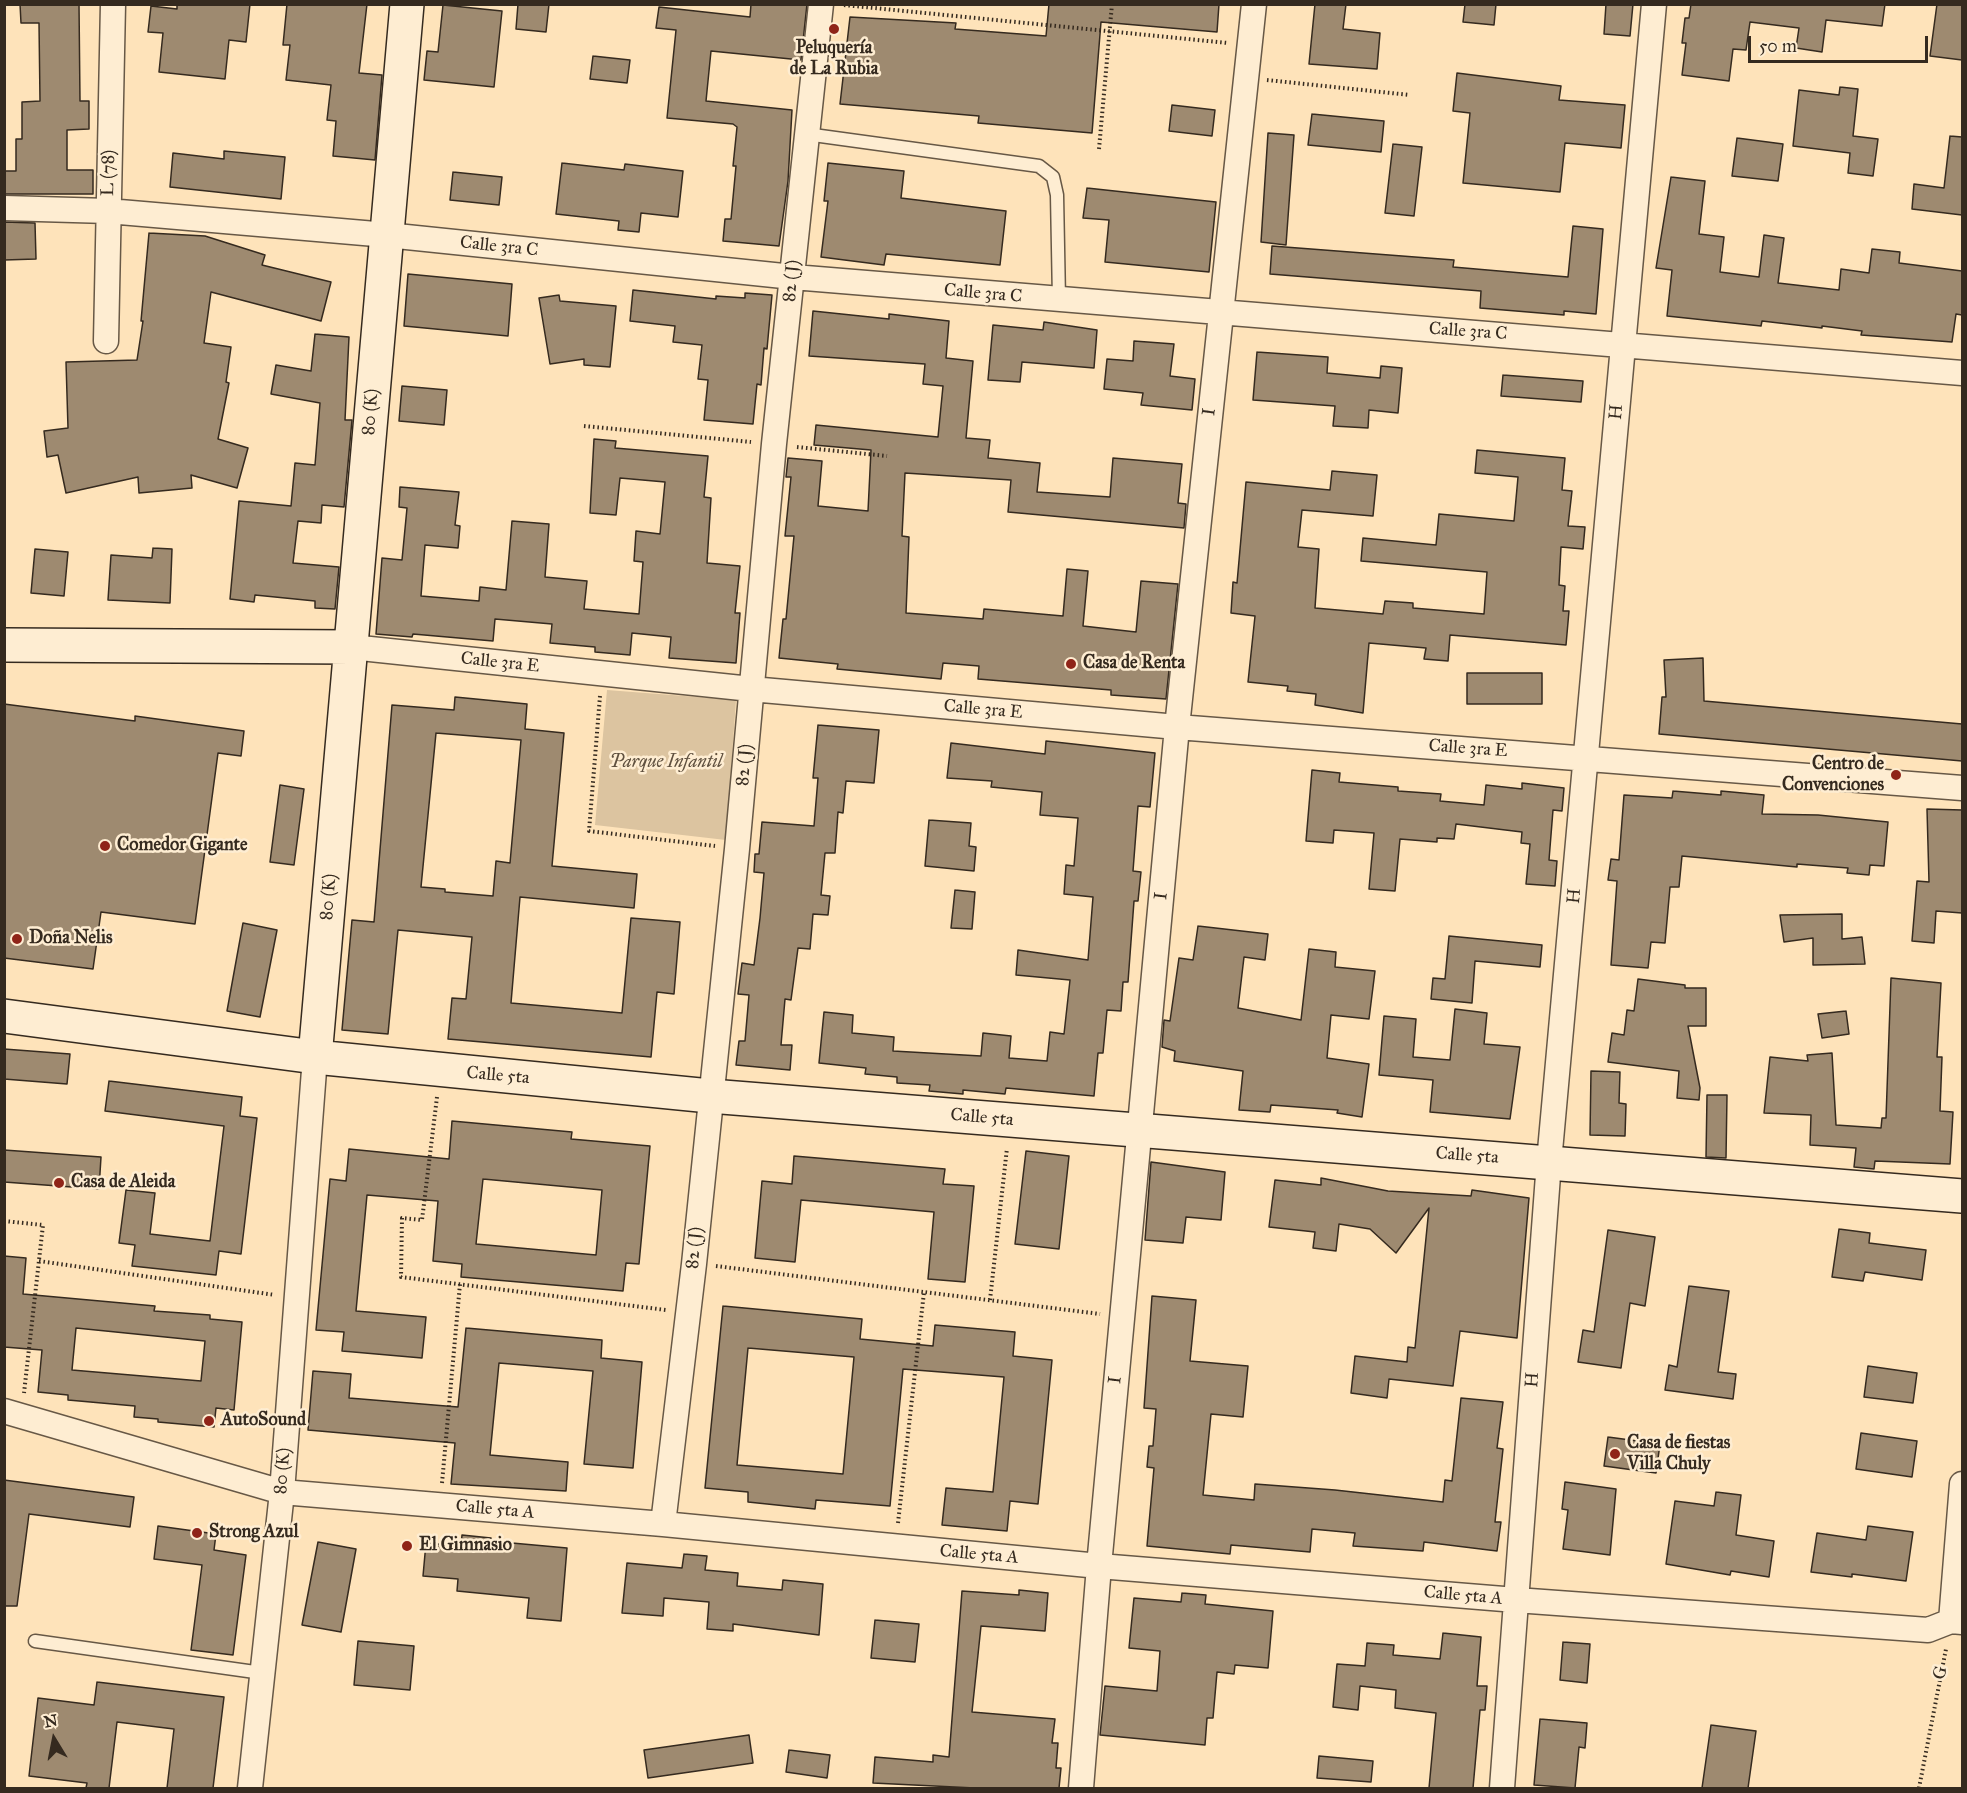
<!DOCTYPE html>
<html>
<head>
<meta charset="utf-8">
<style>
	body { margin:0 }
	#map { position:relative; width:1967px; height:1793px; overflow:hidden; background:#fee3ba; font-family:"IM FELL Great Primer",serif }
	canvas { display:block }
	.frame { position:absolute; inset:0; border:6px solid #352a1f; pointer-events:none }
	.north { position:absolute; left:24px; top:1709px; width:60px; height:60px; -webkit-text-stroke:4px #feedd2; paint-order:stroke; rotate:350deg; font-size:16px; font-weight:700; line-height:24px; text-align:center; color:#352a1f }
	.north::after { content:''; display:block; margin:auto; width:21px; height:27px; background:#352a1f; clip-path:polygon(50% 0,100% 100%,50% 72%,0 100%) }
	.scale { position:absolute; left:1748px; top:36px; width:180px; height:27px; box-sizing:border-box; border:3px solid #352a1f; border-top:0; padding-left:8px; font-size:18px; line-height:21px; white-space:nowrap; color:#352a1f; -webkit-text-stroke:4px #feedd2; paint-order:stroke }
</style>
</head>
<body>
<div id="map">
<canvas width="1967" height="1793"></canvas>
<div class="frame"></div>
<div class="north">N</div>
<div class="scale">50 m</div>
</div>
<script>
const ctx = document.querySelector('canvas').getContext('2d');
ctx.lineJoin = 'round';
function fill(path, color) { ctx.fillStyle = color; ctx.fill(path, 'evenodd'); }
const toPath = rows => new Path2D(rows.map(r => 'M' + r).join(''));
function strokePath(path, color, width, dash) { ctx.strokeStyle = color; ctx.lineWidth = width; ctx.lineCap = dash ? 'butt' : 'round'; ctx.setLineDash(dash || []); ctx.stroke(path); }
function label(font, color, halo, rows, align = 'center') {
  ctx.font = font + ' "IM FELL Great Primer",serif'; ctx.lineWidth = 5; ctx.setLineDash([]); ctx.textBaseline = 'middle'; ctx.strokeStyle = halo; ctx.fillStyle = color; for (const [text, x, y, turn = 0] of rows) {
    ctx.save(); ctx.translate(x, y); ctx.rotate((+turn || 0) * Math.PI / 180); ctx.textAlign = isNaN(turn) ? turn : align; if (halo) ctx.strokeText(text, 0, 0); ctx.fillText(text, 0, 0); ctx.restore();
  }
}
const green = toPath([
	[607,690,736,700,726,840,595,825]
]);
const building = toPath([
	[20,4,79,4,80,101,89,101,89,129,67,130,67,170,93,170,93,194,4,194,4,171,16,171,16,139,22,139,22,102,40,101,39,23,21,23,20,4],
	[177,4,250,4,246,42,229,40,225,79,159,72,163,33,148,32,151,6,177,9,177,4],
	[287,4,367,4,359,73,382,75,375,160,333,156,336,121,327,120,331,85,286,80,290,45,283,45,287,4],
	[518,4,549,4,546,32,516,29,518,4],
	[751,4,807,4,801,60,711,51,706,101,792,110,788,181,779,246,723,241,725,219,731,219,736,166,733,166,737,127,733,124,667,118,676,30,656,28,659,7,750,17,751,4],
	[1049,4,1219,4,1217,32,1101,22,1092,133,978,123,979,116,840,104,850,17,956,23,955,29,1046,36,1049,4],
	[1315,4,1346,4,1343,29,1380,33,1377,69,1309,64,1315,4],
	[1465,4,1496,4,1494,25,1463,22,1465,4],
	[1606,4,1633,4,1630,36,1604,34,1606,4],
	[1691,4,1885,4,1882,26,1826,20,1822,52,1796,48,1799,28,1750,22,1746,50,1733,49,1729,81,1682,75,1686,43,1682,43,1685,18,1689,18,1691,4],
	[1937,4,1962,4,1962,60,1930,56,1937,4],
	[443,5,502,11,494,87,424,80,427,51,438,52,443,5],
	[593,56,630,60,627,83,590,79,593,56],
	[1457,73,1561,86,1559,100,1625,105,1621,148,1565,143,1560,192,1463,183,1470,113,1453,111,1457,73],
	[1840,87,1858,89,1853,136,1878,139,1873,176,1848,173,1850,153,1793,146,1799,90,1839,95,1840,87],
	[1172,105,1215,110,1212,136,1169,131,1172,105],
	[1312,114,1384,121,1381,152,1308,145,1312,114],
	[1268,133,1294,135,1286,245,1261,242,1268,133],
	[1950,136,1962,137,1962,215,1912,209,1914,184,1944,188,1950,136],
	[1737,138,1783,144,1778,181,1732,176,1737,138],
	[1393,144,1422,147,1414,216,1385,213,1393,144],
	[224,151,285,157,281,199,170,187,173,153,224,159,224,151],
	[562,163,624,170,625,164,683,171,678,217,641,213,639,232,618,230,619,221,556,214,562,163],
	[828,163,904,171,901,198,1006,211,1000,265,886,254,884,265,821,257,828,201,824,201,828,163],
	[453,172,502,177,499,205,450,200,453,172],
	[1671,177,1705,181,1699,234,1724,237,1720,272,1759,277,1764,235,1784,238,1778,283,1839,290,1841,269,1869,273,1872,249,1900,252,1899,263,1962,271,1962,315,1956,314,1952,342,1861,335,1862,331,1822,326,1822,328,1762,321,1761,326,1667,316,1672,270,1656,268,1671,177],
	[1087,188,1216,202,1209,272,1105,262,1109,220,1083,218,1087,188],
	[4,222,35,223,36,259,4,260,4,222],
	[1573,226,1603,229,1596,314,1564,311,1564,315,1480,308,1481,291,1270,274,1272,246,1454,260,1453,267,1568,277,1573,226],
	[149,233,205,236,265,255,262,265,331,282,321,321,211,292,204,343,231,347,226,382,229,383,218,439,248,448,237,488,191,475,192,488,139,493,138,477,66,493,58,455,47,457,44,431,68,428,66,362,137,360,143,321,141,321,149,233],
	[408,274,512,284,508,336,404,326,408,274],
	[633,290,716,299,716,296,745,298,745,293,772,295,767,349,764,348,761,385,757,384,753,424,704,420,708,380,698,379,702,345,673,342,675,326,630,321,633,290],
	[559,295,560,301,616,306,610,367,584,365,584,359,550,364,539,298,559,295],
	[813,311,889,319,889,314,949,321,946,358,973,361,966,438,990,440,988,458,1040,463,1037,492,1110,497,1113,458,1182,464,1178,503,1186,504,1184,528,1008,512,1011,480,905,473,902,536,909,537,906,613,983,619,984,609,1063,616,1067,569,1088,571,1083,626,1136,632,1141,581,1178,584,1166,699,1111,695,1111,690,978,679,979,666,943,663,941,679,837,669,838,664,779,658,783,619,786,619,794,536,785,536,791,477,786,477,788,458,822,461,818,506,868,511,871,450,814,445,816,425,938,437,943,386,923,384,925,364,809,356,813,311],
	[1044,322,1097,330,1094,368,1022,362,1020,382,988,380,993,325,1043,330,1044,322],
	[315,334,349,337,345,420,352,420,344,507,322,505,321,523,298,521,293,563,339,567,335,609,315,608,315,601,255,595,254,602,230,599,239,501,291,506,295,463,315,465,320,403,271,394,276,365,311,371,315,334],
	[1134,341,1174,344,1170,376,1195,379,1192,410,1141,405,1143,393,1104,389,1107,359,1133,361,1134,341],
	[1257,352,1328,357,1327,373,1380,378,1381,366,1402,368,1398,413,1369,410,1368,428,1333,426,1335,406,1253,400,1257,352],
	[1503,375,1583,381,1581,402,1501,396,1503,375],
	[402,386,447,390,444,425,399,421,402,386],
	[594,439,616,441,615,448,708,456,704,497,711,498,707,563,740,566,735,613,740,613,736,663,669,658,671,637,632,633,630,655,595,652,595,647,550,643,552,624,495,619,493,641,413,634,412,637,376,634,382,558,402,560,407,508,399,507,400,487,459,492,455,525,460,526,458,548,425,545,421,596,479,601,480,587,506,590,512,521,549,524,545,577,587,581,584,609,639,614,643,562,634,561,636,531,660,534,665,482,620,478,616,515,590,513,594,439],
	[1477,450,1565,458,1562,490,1572,491,1568,526,1585,527,1583,549,1561,547,1559,585,1565,586,1563,611,1569,611,1566,645,1450,635,1448,661,1424,659,1426,648,1369,643,1363,713,1315,705,1316,694,1287,691,1288,686,1248,682,1255,616,1231,613,1233,582,1237,583,1246,482,1330,490,1332,471,1377,475,1373,516,1302,510,1298,547,1319,549,1315,608,1383,614,1385,601,1413,603,1413,608,1484,614,1487,572,1361,561,1363,538,1436,545,1439,514,1514,521,1518,477,1475,473,1477,450],
	[153,548,172,549,170,603,108,600,111,555,152,558,153,548],
	[35,549,68,552,64,596,31,593,35,549],
	[1703,658,1704,701,1962,724,1962,761,1659,734,1662,697,1666,697,1664,660,1703,658],
	[1467,673,1542,673,1542,704,1467,704,1467,673],
	[455,697,527,704,525,729,564,733,552,866,637,874,634,908,520,897,511,1003,622,1013,631,918,680,922,674,994,657,992,651,1057,448,1039,452,998,466,999,472,937,398,930,388,1034,342,1030,352,920,374,922,392,705,454,710,455,697],
	[436,733,521,740,510,863,496,861,493,896,445,892,445,889,421,887,436,733],
	[4,704,135,721,135,716,244,731,241,756,218,753,195,924,101,912,93,969,4,958,4,704],
	[818,725,879,730,874,783,846,781,843,813,838,812,835,853,825,853,821,895,830,896,828,915,813,914,810,949,798,948,791,1000,785,999,781,1045,792,1045,790,1070,736,1065,739,1041,745,1041,749,995,738,994,742,963,754,965,760,918,764,873,754,872,755,854,759,854,762,822,814,826,818,778,813,778,818,725],
	[1046,741,1155,753,1150,807,1138,806,1133,871,1141,872,1138,901,1134,901,1128,982,1123,982,1121,1011,1107,1010,1103,1053,1098,1053,1094,1096,1006,1088,1005,1094,963,1090,963,1094,929,1091,930,1085,897,1083,897,1077,865,1074,866,1068,819,1063,824,1012,853,1015,852,1033,894,1037,893,1051,981,1056,983,1033,1011,1036,1009,1058,1047,1061,1050,1032,1064,1034,1070,980,1016,975,1018,950,1088,960,1093,897,1064,894,1066,865,1074,866,1078,818,1040,815,1042,792,991,787,992,781,947,778,951,743,1045,754,1046,741],
	[1312,770,1340,773,1339,782,1398,787,1398,791,1441,794,1440,801,1484,805,1486,785,1522,789,1522,783,1564,788,1562,811,1553,810,1549,860,1557,861,1555,886,1526,884,1530,844,1521,843,1522,832,1456,824,1454,839,1437,838,1437,842,1400,839,1395,891,1369,889,1374,833,1334,830,1333,843,1306,841,1312,770],
	[280,785,304,789,294,865,270,862,280,785],
	[1673,791,1721,795,1721,791,1764,795,1762,814,1818,815,1888,822,1884,866,1870,865,1869,875,1847,873,1848,868,1797,864,1797,867,1682,856,1679,887,1670,887,1665,943,1651,942,1648,968,1611,965,1617,881,1608,880,1611,859,1619,860,1624,795,1672,798,1673,791],
	[1927,809,1962,810,1962,913,1936,911,1934,943,1912,941,1917,881,1929,882,1927,809],
	[929,820,971,823,969,846,976,847,974,871,925,866,929,820],
	[955,890,975,892,972,929,951,928,955,890],
	[1842,914,1842,939,1862,937,1865,964,1813,965,1813,938,1784,942,1780,915,1842,914],
	[243,923,277,930,260,1017,227,1011,243,923],
	[1198,926,1268,934,1265,960,1244,957,1238,1008,1301,1020,1309,949,1336,952,1335,967,1375,971,1369,1019,1331,1015,1327,1058,1369,1064,1362,1117,1337,1113,1338,1110,1271,1105,1270,1112,1239,1110,1243,1071,1174,1061,1175,1051,1162,1047,1164,1020,1170,1021,1179,958,1193,960,1198,926],
	[1449,936,1542,945,1540,967,1475,961,1472,1003,1431,999,1433,978,1445,979,1449,936],
	[1891,978,1941,983,1937,1057,1942,1057,1940,1111,1953,1112,1950,1164,1875,1161,1874,1169,1854,1167,1856,1148,1810,1145,1811,1115,1764,1113,1770,1057,1808,1061,1807,1055,1832,1053,1836,1125,1881,1128,1882,1118,1886,1118,1891,978],
	[1638,979,1685,985,1685,988,1706,988,1706,1026,1688,1026,1700,1088,1699,1100,1677,1098,1679,1071,1608,1062,1612,1033,1624,1035,1627,1010,1634,1011,1638,979],
	[1455,1009,1487,1013,1484,1044,1520,1047,1510,1119,1430,1112,1433,1080,1379,1075,1384,1016,1416,1019,1413,1057,1450,1060,1455,1009],
	[1846,1011,1849,1034,1822,1038,1818,1014,1846,1011],
	[4,1049,70,1054,67,1084,4,1079,4,1049],
	[1591,1071,1620,1072,1619,1103,1626,1104,1625,1136,1590,1135,1591,1071],
	[109,1081,242,1097,240,1116,257,1118,241,1254,219,1251,216,1275,132,1266,135,1245,119,1243,126,1190,155,1193,150,1234,210,1241,224,1126,105,1111,109,1081],
	[1707,1095,1727,1095,1726,1158,1706,1157,1707,1095],
	[452,1121,572,1132,571,1139,650,1146,639,1264,626,1263,623,1291,461,1277,462,1264,433,1261,438,1201,367,1195,356,1311,426,1317,422,1358,342,1351,344,1332,316,1330,330,1179,346,1181,349,1149,449,1159,452,1121],
	[483,1179,602,1190,596,1255,476,1244,483,1179],
	[4,1150,101,1157,99,1189,4,1182,4,1150],
	[1026,1151,1069,1156,1059,1249,1015,1244,1026,1151],
	[794,1156,945,1169,943,1184,974,1186,965,1282,928,1279,934,1212,801,1200,795,1262,755,1258,762,1181,792,1184,794,1156],
	[1151,1162,1225,1172,1221,1220,1186,1217,1183,1243,1145,1240,1151,1162],
	[1321,1178,1388,1191,1471,1196,1472,1190,1529,1198,1517,1338,1460,1331,1453,1386,1389,1379,1387,1398,1351,1393,1355,1356,1407,1362,1408,1347,1415,1348,1429,1208,1396,1253,1370,1229,1339,1224,1336,1251,1313,1248,1315,1232,1269,1227,1275,1180,1321,1185,1321,1178],
	[1839,1229,1870,1233,1869,1243,1926,1250,1922,1280,1865,1272,1863,1281,1832,1277,1839,1229],
	[1608,1230,1655,1237,1645,1306,1630,1303,1621,1368,1578,1362,1583,1330,1594,1332,1608,1230],
	[4,1256,26,1258,23,1294,155,1306,154,1311,210,1315,210,1319,242,1322,234,1410,216,1408,214,1427,158,1422,158,1419,134,1417,135,1406,68,1400,68,1395,38,1392,42,1350,4,1347,4,1256],
	[76,1328,205,1341,201,1381,72,1370,76,1328],
	[1689,1286,1729,1291,1718,1372,1736,1374,1733,1399,1665,1390,1669,1365,1677,1367,1689,1286],
	[1152,1296,1196,1300,1190,1361,1248,1366,1243,1417,1211,1414,1203,1495,1254,1500,1255,1484,1335,1490,1443,1502,1445,1480,1452,1481,1461,1398,1503,1402,1497,1448,1503,1449,1495,1522,1501,1522,1497,1551,1424,1542,1423,1551,1353,1546,1355,1533,1312,1529,1310,1552,1231,1545,1230,1554,1147,1546,1154,1468,1147,1467,1149,1446,1153,1446,1156,1409,1144,1408,1152,1296],
	[723,1306,862,1319,860,1339,933,1346,935,1325,1015,1332,1013,1356,1052,1360,1038,1504,1010,1501,1007,1531,942,1525,946,1488,993,1492,1004,1377,903,1369,890,1506,816,1500,815,1509,748,1502,748,1492,705,1488,723,1306],
	[748,1348,854,1357,843,1474,737,1465,748,1348],
	[466,1328,602,1340,601,1358,642,1362,633,1468,584,1464,593,1371,499,1363,490,1455,568,1462,566,1491,451,1484,455,1443,308,1430,313,1371,351,1374,349,1398,458,1407,466,1328],
	[1868,1366,1917,1373,1913,1403,1864,1397,1868,1366],
	[1861,1433,1917,1441,1912,1477,1856,1469,1861,1433],
	[1608,1437,1660,1444,1656,1473,1604,1466,1608,1437],
	[4,1480,134,1497,130,1527,29,1514,17,1606,4,1606,4,1480],
	[1565,1482,1616,1489,1610,1555,1563,1549,1568,1510,1562,1509,1565,1482],
	[1716,1492,1741,1495,1736,1535,1774,1541,1769,1577,1731,1571,1730,1575,1666,1564,1675,1501,1714,1506,1716,1492],
	[158,1526,216,1534,214,1550,246,1555,233,1655,191,1650,202,1565,154,1559,158,1526],
	[1868,1526,1913,1532,1906,1581,1852,1574,1852,1577,1811,1572,1817,1533,1866,1540,1868,1526],
	[462,1535,491,1538,490,1541,567,1548,561,1621,527,1618,529,1598,457,1591,458,1579,423,1576,426,1543,461,1546,462,1535],
	[318,1542,356,1549,341,1632,302,1625,318,1542],
	[684,1554,707,1556,705,1570,738,1573,737,1586,782,1590,783,1580,823,1584,819,1635,733,1624,733,1631,707,1629,709,1602,664,1598,663,1616,622,1613,627,1563,682,1568,684,1554],
	[1019,1590,1048,1593,1045,1631,981,1626,972,1712,1055,1719,1052,1743,1058,1743,1056,1768,1061,1768,1059,1788,975,1788,873,1783,875,1757,933,1762,933,1755,949,1757,962,1591,1019,1595,1019,1590],
	[1182,1593,1206,1595,1205,1604,1273,1611,1268,1668,1235,1665,1234,1674,1217,1672,1213,1718,1207,1718,1205,1745,1100,1735,1105,1686,1157,1691,1160,1651,1129,1648,1134,1598,1181,1602,1182,1593],
	[875,1620,919,1624,915,1662,871,1658,875,1620],
	[1443,1633,1481,1637,1477,1686,1487,1686,1485,1710,1480,1710,1473,1788,1429,1788,1436,1713,1395,1708,1396,1690,1360,1686,1358,1710,1333,1707,1337,1664,1365,1666,1367,1643,1394,1645,1393,1655,1440,1659,1443,1633],
	[358,1641,414,1646,410,1690,354,1685,358,1641],
	[1563,1642,1590,1644,1587,1683,1560,1680,1563,1642],
	[97,1682,224,1697,213,1788,167,1788,174,1729,117,1722,109,1788,86,1788,87,1783,29,1776,38,1698,94,1705,97,1682],
	[1540,1719,1587,1723,1585,1748,1579,1747,1575,1788,1534,1785,1540,1719],
	[1711,1725,1756,1731,1748,1788,1702,1788,1711,1725],
	[749,1735,753,1763,648,1778,644,1750,749,1735],
	[789,1750,830,1755,827,1778,786,1772,789,1750],
	[1319,1756,1373,1761,1371,1782,1317,1778,1319,1756]
]);
const path = toPath([
	[844,5,1228,43],
	[1267,80,1410,95],
	[1099,149,1112,4],
	[584,426,751,442],
	[797,447,887,456],
	[600,696,589,831,715,846],
	[437,1097,422,1220,402,1218,401,1277,666,1310],
	[4,1221,43,1225,24,1393],
	[39,1261,275,1295],
	[716,1266,924,1292],
	[990,1300,1007,1148],
	[442,1483,460,1284],
	[898,1523,924,1292,1100,1314],
	[1919,1788,1946,1649]
]);
const lane = toPath([
	[806,134,1039,166,1053,177,1057,195,1059,300],
	[35,1641,262,1673]
]);
const street = toPath([
	[4,208,108,211,387,235,793,277,1962,373],
	[106,341,113,4],
	[351,647,751,689,1177,727,1962,788],
	[4,1411,282,1492,663,1524,1099,1566,1516,1600,1928,1630,1951,1621,1962,1622],
	[663,1524,694,1264,737,849,774,444,821,4],
	[1951,1621,1962,1484],
	[250,1788,282,1492,315,1057],
	[1081,1788,1099,1566,1177,727,1254,4],
	[1502,1788,1549,1162,1654,4]
]);
const secondary = toPath([
	[4,645,351,647],
	[4,1016,315,1057,710,1096,1962,1196],
	[315,1057,407,4]
]);
const markers = [
	[834,29,6,"#8f2418"],
	[1071,664,6,"#8f2418"],
	[1896,775,6,"#8f2418"],
	[105,846,6,"#8f2418"],
	[17,939,6,"#8f2418"],
	[59,1183,6,"#8f2418"],
	[209,1421,6,"#8f2418"],
	[1615,1454,6,"#8f2418"],
	[197,1533,6,"#8f2418"],
	[407,1546,6,"#8f2418"]
];
const poiNames = [
	["Peluquería",834,49,"center"],
	["de La Rubia",834,70,"center"],
	["Casa de Renta",1083,664],
	["Centro de",1884,765,"right"],
	["Convenciones",1884,786,"right"],
	["Comedor Gigante",117,846],
	["Doña Nelis",29,939],
	["Casa de Aleida",71,1183],
	["AutoSound",221,1421],
	["Casa de fiestas",1627,1444],
	["Villa Chuly",1627,1465],
	["Strong Azul",209,1533],
	["El Gimnasio",419,1546]
];
const streetNames = [
	["L (78)",109,173,-89],
	["Calle 3ra C",499,247,6],
	["82 (J)",792,281,-84],
	["Calle 3ra C",983,294,5],
	["Calle 3ra C",1468,332,4],
	["80 (K)",371,412,-85],
	["I",1210,412,-84],
	["H",1617,412,-85],
	["Calle 3ra E",500,663,6],
	["Calle 3ra E",983,710,5],
	["Calle 3ra E",1468,749,4],
	["82 (J)",745,765,-85],
	["I",1162,896,-85],
	["H",1575,896,-85],
	["80 (K)",329,897,-85],
	["Calle 5ta",498,1076,5],
	["Calle 5ta",982,1118,5],
	["Calle 5ta",1467,1156,4],
	["82 (J)",695,1248,-84],
	["I",1116,1380,-85],
	["H",1533,1380,-86],
	["80 (K)",283,1471,-85],
	["Calle 5ta A",495,1510,5],
	["Calle 5ta A",979,1555,5],
	["Calle 5ta A",1463,1596,5],
	["G",1941,1673,-79]
];
const parkNames = [
	["Parque Infantil",666,763]
];
fill(green, '#dcc4a0');
fill(building, '#9e8a70');
strokePath(building, '#352a1f', 1.5);
strokePath(lane, '#675846', 15);
strokePath(street, '#675846', 27);
strokePath(secondary, '#352a1f', 36);
strokePath(path, '#352a1f', 4, [1.5, 3]);
strokePath(lane, '#feedd2', 12);
strokePath(street, '#feedd2', 24);
strokePath(secondary, '#feedd2', 33);
for (const [x, y, r, color] of markers) { const dot = new Path2D(); dot.arc(x, y, r, 0, 2 * Math.PI); ctx.fillStyle = color; ctx.fill(dot); strokePath(dot, '#feedd2', 2); }
label('bold 18px', '#352a1f', '#feedd2', poiNames, 'left');
label('18px', '#352a1f', '#feedd2', streetNames);
label('italic 18px', '#5f503f', '#feedd2', parkNames);
</script>
</body>
</html>
